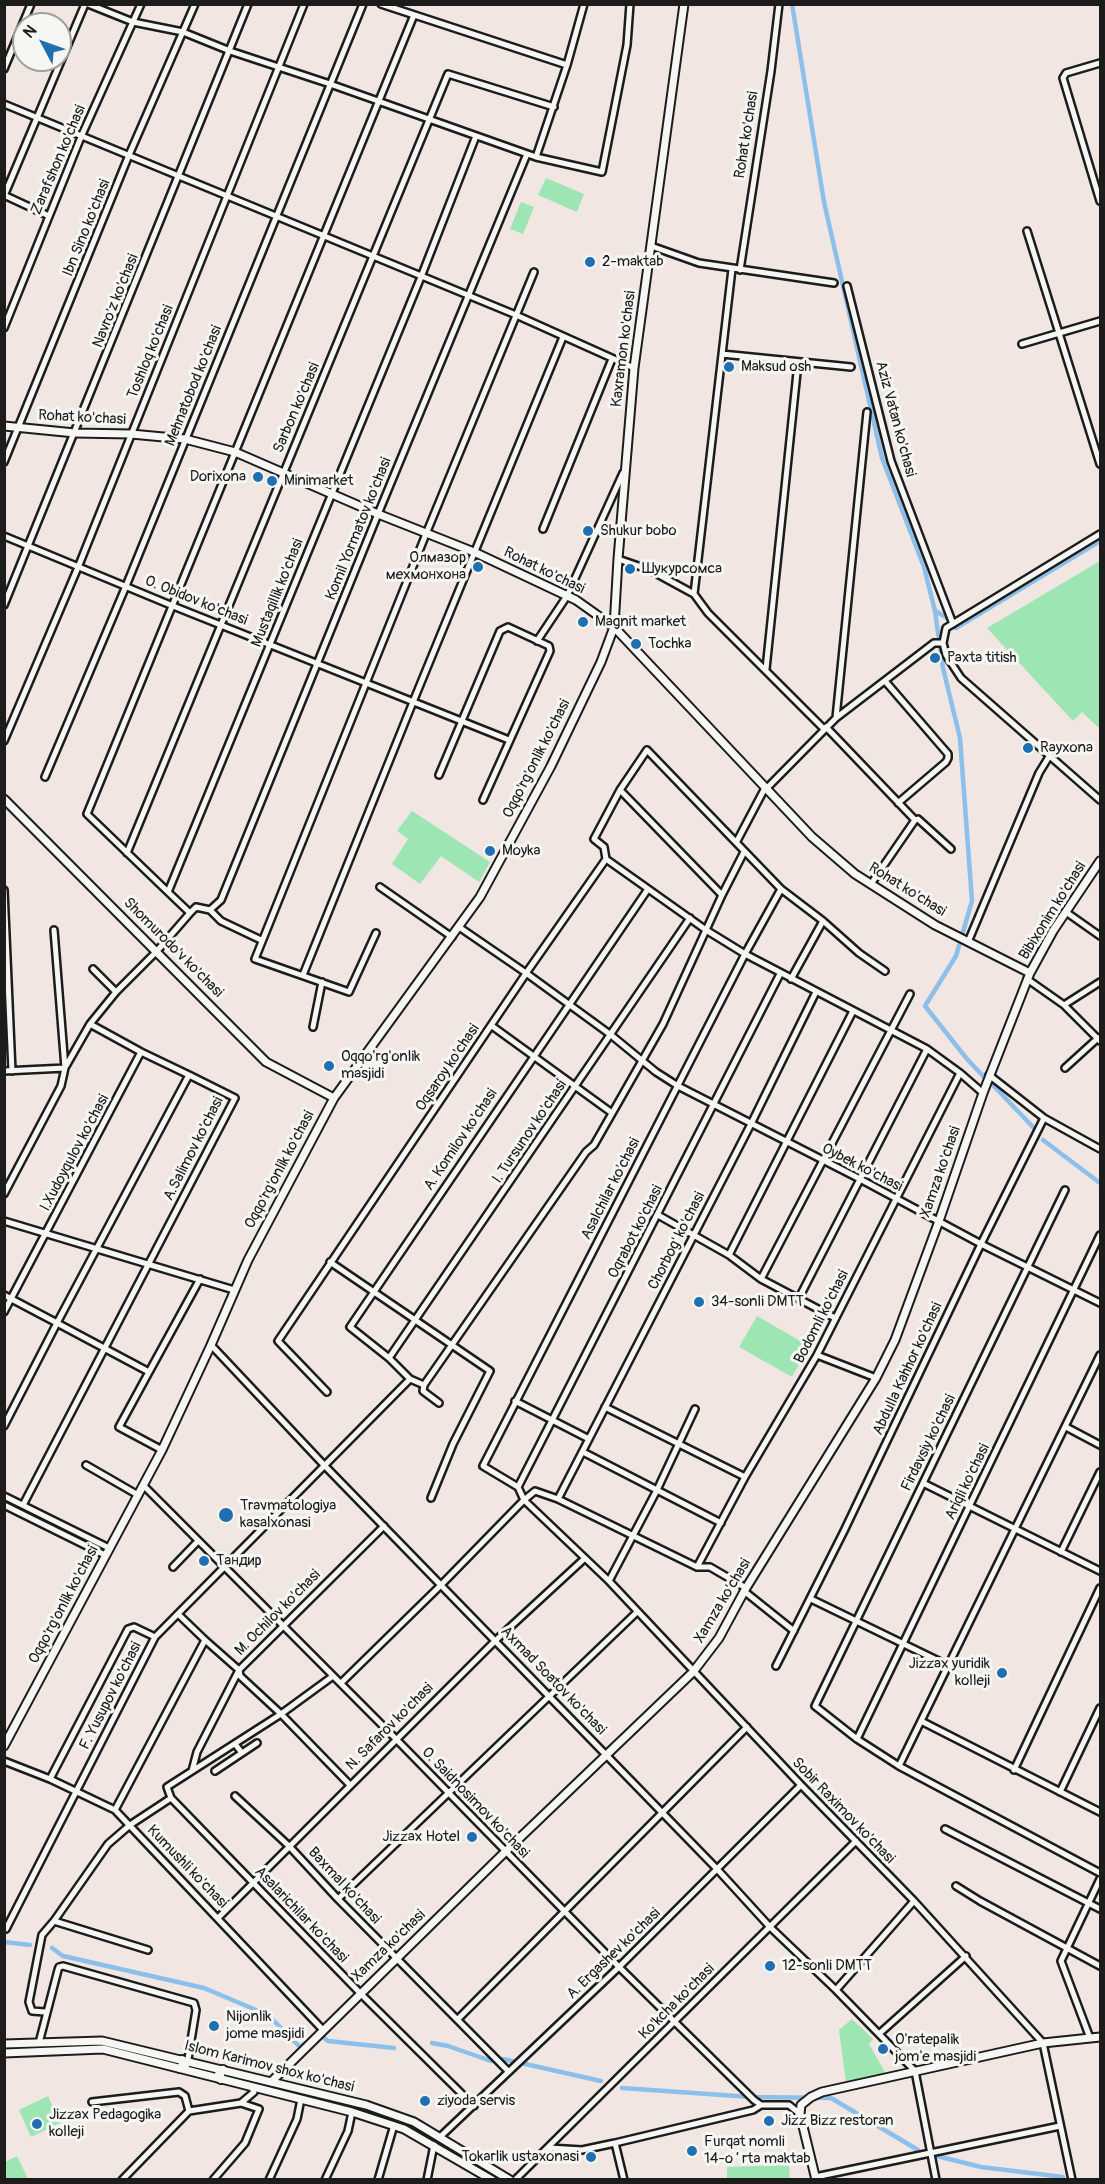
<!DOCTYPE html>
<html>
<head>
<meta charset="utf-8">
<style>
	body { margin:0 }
	#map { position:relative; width:1105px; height:2184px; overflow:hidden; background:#f1e6e2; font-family:Pangolin,sans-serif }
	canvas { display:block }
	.frame { position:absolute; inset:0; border:6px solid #1c1c1c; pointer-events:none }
	.north { position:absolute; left:12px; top:12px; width:60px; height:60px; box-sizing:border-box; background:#f6f6f2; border:2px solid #9f9f9c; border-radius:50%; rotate:311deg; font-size:16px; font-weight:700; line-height:24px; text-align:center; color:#1c1c1c }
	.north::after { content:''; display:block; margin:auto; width:21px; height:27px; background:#1f6fb2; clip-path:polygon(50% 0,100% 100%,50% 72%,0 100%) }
</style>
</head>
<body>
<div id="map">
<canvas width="1105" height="2184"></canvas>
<div class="frame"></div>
<div class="north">N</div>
</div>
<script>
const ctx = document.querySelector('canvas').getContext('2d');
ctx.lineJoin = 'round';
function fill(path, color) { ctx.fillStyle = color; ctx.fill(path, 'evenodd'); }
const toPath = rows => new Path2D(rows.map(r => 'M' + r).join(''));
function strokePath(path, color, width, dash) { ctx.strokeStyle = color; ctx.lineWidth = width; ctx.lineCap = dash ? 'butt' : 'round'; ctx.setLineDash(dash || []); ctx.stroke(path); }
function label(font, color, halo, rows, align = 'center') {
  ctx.font = font + ' Pangolin,sans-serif'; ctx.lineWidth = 6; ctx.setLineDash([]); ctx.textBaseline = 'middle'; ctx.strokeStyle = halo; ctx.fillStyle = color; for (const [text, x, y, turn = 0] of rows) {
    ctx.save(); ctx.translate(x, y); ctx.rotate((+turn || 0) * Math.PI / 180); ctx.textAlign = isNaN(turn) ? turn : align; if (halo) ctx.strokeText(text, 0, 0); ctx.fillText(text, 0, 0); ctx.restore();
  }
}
const green = toPath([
	[546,178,584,194,577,212,538,195],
	[521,202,534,207,523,234,510,229],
	[1100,561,1100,729,1082,712,1073,721,987,628],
	[412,811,490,862,479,882,441,856,420,884,392,864,408,839,397,831],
	[757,1316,809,1346,792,1377,739,1347],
	[852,2019,873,2039,869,2044,886,2074,846,2082,839,2030],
	[48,2096,60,2123,31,2137,19,2110],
	[17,2156,28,2179,5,2179,5,2162],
	[789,2165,790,2179,727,2179,727,2167]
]);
const canal = toPath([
	[792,4,824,202,882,458,924,567,935,611,943,668,960,738,972,901,956,956,925,1006,967,1059,984,1077],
	[935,611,946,617,951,623],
	[954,627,956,628,1100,541],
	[991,1083,1033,1127],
	[1043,1140,1100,1183],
	[4,1942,30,1945],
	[52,1948,63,1956,204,1988,268,2015,300,2047,312,2038],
	[319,2034,328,2041,394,2048],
	[432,2043,448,2046,491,2061],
	[503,2059,601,2081],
	[622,2088,751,2097,831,2098,918,2150],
	[937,2156,981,2167,1063,2177]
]);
const street = toPath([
	[88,4,133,22,183,32,230,51,330,84,536,157,602,172,627,45,630,4],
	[381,4,567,65],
	[1100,63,1066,73,1063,78,1100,201],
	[4,69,31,4],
	[4,104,516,315,634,368],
	[536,157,567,65,584,4],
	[4,196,85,4],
	[6,196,49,216],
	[1027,231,1100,464],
	[651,246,699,263,834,283],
	[740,270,771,71,779,4],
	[847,286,891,461,953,624],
	[4,328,81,137,141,4],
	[1022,344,1100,321],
	[722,354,851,367],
	[4,462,129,155,195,4],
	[543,529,612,359],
	[1100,534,946,628,943,643,946,655,961,678,1100,800],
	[4,536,173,606,509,740],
	[618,559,650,570,694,594,708,613,824,729],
	[694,594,732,269],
	[4,605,248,4],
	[537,641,567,596,623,473],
	[766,669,798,363],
	[885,681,948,754,948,758,946,762,898,803],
	[836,718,867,412],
	[826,727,915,820],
	[4,741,79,565,304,4],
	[439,775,500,631,508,627,549,646,550,651,483,800],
	[45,777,126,586,363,4],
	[766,789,836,718,934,643,943,643],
	[620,790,722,895],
	[737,841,765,788],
	[127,853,448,74,554,107],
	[606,859,706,930,745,954,927,1049,960,1073,983,1093],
	[871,884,915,820,918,819,951,849],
	[380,887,452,937],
	[4,890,12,1071],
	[168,892,87,814,414,15],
	[210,910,221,900,378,514,527,154],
	[1066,912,1100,936],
	[190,913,196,907,210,910,221,921,261,940],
	[459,927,526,973,611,1035,656,1072,678,1086,860,1179,981,1244,1100,1303],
	[376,933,349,992,255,959,426,534,534,272],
	[968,942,1039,773,1050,755],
	[93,969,116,992],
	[780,974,518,1487,524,1500,609,1581,801,1785,914,1901,1043,2043,1072,2180],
	[303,975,413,702,563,337],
	[791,979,823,921],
	[1027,979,1064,1005,1100,1041],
	[1064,1005,1100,982],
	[90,1024,116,992,157,951,190,913,168,892,421,277,476,136],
	[492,1026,612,1113],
	[313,1027,322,982],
	[66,1066,90,1024,141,1052],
	[1065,1068,1098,1038],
	[4,1071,65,1068],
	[989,1075,1044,1118,1100,1149],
	[1065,1190,815,1706,857,1739,899,1766,1100,1873],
	[4,1194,61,1086,65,1068,54,930],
	[658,1215,729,1255,761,1279,835,1318],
	[4,1221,234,1290],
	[729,1255,853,1011],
	[330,1262,490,1371,453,1444,431,1498],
	[761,1279,910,994],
	[4,1295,57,1323,189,1075,235,1098,23,1505],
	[799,1298,927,1049],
	[4,1312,141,1052,189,1075],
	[211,1345,324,1465,717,1869,770,1927,836,1990,915,2071,936,2180],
	[817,1355,876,1378],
	[389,1358,690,918],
	[149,1372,200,1279],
	[424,1385,410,1379,389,1358,350,1327,648,889],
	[327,1392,278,1341,529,969,606,859,604,847,594,839,620,790,647,750,781,889,823,921,859,953,885,971],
	[515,1401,589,1439],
	[439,1403,423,1391,424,1385,586,1152,594,1145,663,1024,722,895,744,852],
	[605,1407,745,1477],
	[4,1426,57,1323,149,1372,119,1427,162,1450],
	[1066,1427,1100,1445],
	[583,1452,721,1523],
	[86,1465,138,1495],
	[923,1483,1100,1571],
	[143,1485,396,1739,619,1967,754,2100,761,2105,789,2105,800,2114],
	[518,1487,483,1466,745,954,781,889],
	[4,1496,109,1548],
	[558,1499,751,1124,816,992],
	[4,1505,105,1555],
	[384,1526,239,1670,197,1752,192,1771,167,1787,171,1798,360,1993,474,2106],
	[1061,1552,1100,1472],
	[173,1567,198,1541],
	[697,1567,745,1477,817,1355,960,1073],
	[609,1581,657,1490,695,1409],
	[744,1591,794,1631],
	[811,1599,949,1666],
	[178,1614,205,1640],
	[776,1666,844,1531,981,1244,1044,1118],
	[341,1683,441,1585,524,1500,535,1491,558,1499,697,1567,710,1567,746,1588],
	[921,1721,1100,1812],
	[857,1739,1100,1235],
	[242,1753,257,1743],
	[4,1761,50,1779,115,1810,323,2030],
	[899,1766,1100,1355],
	[1014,1770,1100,1588],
	[192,1771,281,1714,333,1676],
	[215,1771,242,1753,235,1744],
	[50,1779,128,1629,134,1627,155,1637],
	[1060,1792,1100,1708],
	[235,1796,289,1846,338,1899,508,2071],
	[115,1810,205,1640,239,1670,240,1676,281,1714,350,1785],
	[945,1829,1100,1909],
	[956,1886,980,1901,1100,1966],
	[338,1899,637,1612],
	[218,1918,495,1641,584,1559],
	[6,1929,155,1637,410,1379],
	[148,1950,54,1921,108,1844,130,1825,171,1798],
	[836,1990,914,1901],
	[45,2012,32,2011,29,2002,42,1935,54,1921],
	[458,2019,747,1727],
	[880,2033,966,1956],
	[1090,2038,1061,1961,1100,1879],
	[39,2043,58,1970,59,1967,63,1966,194,2003,196,2010,187,2065],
	[92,2102,179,2092,185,2096,189,2111],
	[440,2137,619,1967,801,1785],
	[615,2143,624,2180],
	[549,2148,582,2150,615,2143,753,2110,761,2105],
	[815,2177,1060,2126],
	[122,2180,189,2111,241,2103,254,2092,251,2086],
	[213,2180,245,2143,259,2109,241,2103],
	[269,2180,297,2119,301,2099],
	[325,2180,348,2131,352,2112],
	[378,2180,394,2125],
	[427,2180,434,2145],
	[515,2180,856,1841]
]);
const secondary = toPath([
	[4,426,75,433,131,434,185,439,235,452,378,514,474,552,576,600,614,627,812,837,855,874,935,925,1030,973],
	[4,799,266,1062,334,1098],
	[4,1746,162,1450,211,1345,248,1260,334,1098,480,897,551,766,601,662,614,627,618,559,634,368,684,4],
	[4,2044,102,2041,366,2105,414,2122,510,2180],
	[4,2053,103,2049,352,2112,404,2129,492,2180],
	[271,2082,505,1852,693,1672,719,1638,746,1588,876,1378,895,1340,939,1221,983,1093,1030,973,1053,931,1100,861],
	[816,2180,800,2114,801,2105,811,2097,822,2092,1043,2043,1100,2037]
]);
const primary = toPath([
	[180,2068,184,2066,182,2060],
	[221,2079,219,2074,223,2070]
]);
const markers = [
	[590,262,6,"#1f6fb2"],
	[729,367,6,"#1f6fb2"],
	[258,477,6,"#1f6fb2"],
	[272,481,6,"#1f6fb2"],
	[588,531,6,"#1f6fb2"],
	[478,567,6,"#1f6fb2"],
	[630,569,6,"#1f6fb2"],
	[583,622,6,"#1f6fb2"],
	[636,644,6,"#1f6fb2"],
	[935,658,6,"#1f6fb2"],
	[1028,748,6,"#1f6fb2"],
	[490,851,6,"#1f6fb2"],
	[329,1066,6,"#1f6fb2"],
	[699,1302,6,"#1f6fb2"],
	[226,1515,8,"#1f6fb2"],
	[204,1561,6,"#1f6fb2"],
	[1002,1673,6,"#1f6fb2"],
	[472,1837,6,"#1f6fb2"],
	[770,1966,6,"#1f6fb2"],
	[214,2026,6,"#1f6fb2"],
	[883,2049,6,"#1f6fb2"],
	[425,2101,6,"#1f6fb2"],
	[769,2121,6,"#1f6fb2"],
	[37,2124,6,"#1f6fb2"],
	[692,2151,6,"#1f6fb2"],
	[591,2157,6,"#1f6fb2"]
];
const streetNames = [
	["Rohat ko'chasi",747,135,-81],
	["Zarafshon ko'chasi",59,160,-67],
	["Ibn Sino ko'chasi",87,228,-68],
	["Navro'z ko'chasi",116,301,-68],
	["Kaxramon ko'chasi",624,349,-83],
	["Toshloq ko'chasi",151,352,-68],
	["Mehnatobod ko'chasi",194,386,-68],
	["Sarbon ko'chasi",297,408,-67],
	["Rohat ko'chasi",82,418,3],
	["Aziz Vatan ko'chasi",895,419,75],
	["Komil Yormatov ko'chasi",359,529,-68],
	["Rohat ko'chasi",544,571,26],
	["Mustaqillik ko'chasi",278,593,-68],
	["O. Obidov ko'chasi",196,601,22],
	["Oqqo'rg'onlik ko'chasi",537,759,-63],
	["Rohat ko'chasi",907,890,32],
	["Bibixonim ko'chasi",1053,911,-58],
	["Shomurodo'v ko'chasi",173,948,45],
	["Oqsaroy ko'chasi",448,1068,-56],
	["I. Tursunov ko'chasi",530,1132,-56],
	["A. Komilov ko'chasi",461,1140,-56],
	["A.Salimov ko'chasi",194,1149,-63],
	["I.Xudoyqulov ko'chasi",75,1153,-62],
	["Oybek ko'chasi",862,1168,27],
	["Oqqo'rg'onlik ko'chasi",280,1170,-62],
	["Xamza ko'chasi",941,1172,-71],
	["Asalchilar ko'chasi",611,1189,-63],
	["Oqrabot ko'chasi",636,1232,-63],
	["Chorbog' ko'chasi",677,1241,-63],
	["Bodomli ko'chasi",822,1317,-63],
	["Abdulla Kahhor ko'chasi",908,1369,-65],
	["Firdavsiy ko'chasi",929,1443,-64],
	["Ariqli ko'chasi",968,1482,-64],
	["Xamza ko'chasi",723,1601,-59],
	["Oqqo'rg'onlik ko'chasi",64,1605,-62],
	["M. Ochilov ko'chasi",278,1613,-45],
	["Axmad Soatov ko'chasi",553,1681,46],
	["F. Yusupov ko'chasi",111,1696,-63],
	["N. Safarov ko'chasi",390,1727,-45],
	["O. Saidnosimov ko'chasi",475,1803,46],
	["Sobir Raximov ko'chasi",843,1811,46],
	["Kumushli ko'chasi",187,1867,46],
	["Baxmal ko'chasi",344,1886,47],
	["Asalarichilar ko'chasi",301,1915,46],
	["Xamza ko'chasi",389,1946,-44],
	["A. Ergashev ko'chasi",614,1954,-44],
	["Ko'kcha ko'chasi",677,2002,-45],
	["Islom Karimov shox ko'chasi",269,2067,14]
];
const poiNames = [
	["2-maktab",602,262],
	["Maksud osh",741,367],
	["Dorixona",246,477,"right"],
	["Minimarket",284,481],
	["Shukur bobo",600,531],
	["Олмазор",466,558,"right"],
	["мехмонхона",466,575,"right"],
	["Шукурсомса",642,569],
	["Magnit market",595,622],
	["Tochka",648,644],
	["Paxta titish",947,658],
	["Rayxona",1040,748],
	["Moyka",502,851],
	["Oqqo'rg'onlik",341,1057],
	["masjidi",341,1074],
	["34-sonli DMTT",711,1302],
	["Travmatologiya",240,1506],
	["kasalxonasi",240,1523],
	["Тандир",216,1561],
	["Jizzax yuridik",990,1664,"right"],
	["kolleji",990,1681,"right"],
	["Jizzax Hotel",460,1837,"right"],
	["12-sonli DMTT",782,1966],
	["Nijonlik",226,2017],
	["jome masjidi",226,2034],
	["O'ratepalik",895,2040],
	["jom'e masjidi",895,2057],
	["ziyoda servis",437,2101],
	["Jizzax Pedagogika",49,2115],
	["kolleji",49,2132],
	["Jizz Bizz restoran",781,2121],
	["Furqat nomli",704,2142],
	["14-oʻrta maktab",704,2159],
	["Tokarlik ustaxonasi",579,2157,"right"]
];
fill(green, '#9de5b3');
strokePath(canal, '#8cbfe9', 4.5);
strokePath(street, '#1c1c1c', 10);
strokePath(secondary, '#1c1c1c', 11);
strokePath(primary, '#1c1c1c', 12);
strokePath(street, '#f6f6f2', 5);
strokePath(secondary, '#f6f6f2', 7);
strokePath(primary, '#f6f6f2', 8);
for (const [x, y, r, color] of markers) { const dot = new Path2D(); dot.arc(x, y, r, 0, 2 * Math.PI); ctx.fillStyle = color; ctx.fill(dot); strokePath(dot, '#f6f6f2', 2); }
label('15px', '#1c1c1c', '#f6f6f2', streetNames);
label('15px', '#1c1c1c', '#f6f6f2', poiNames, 'left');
</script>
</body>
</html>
